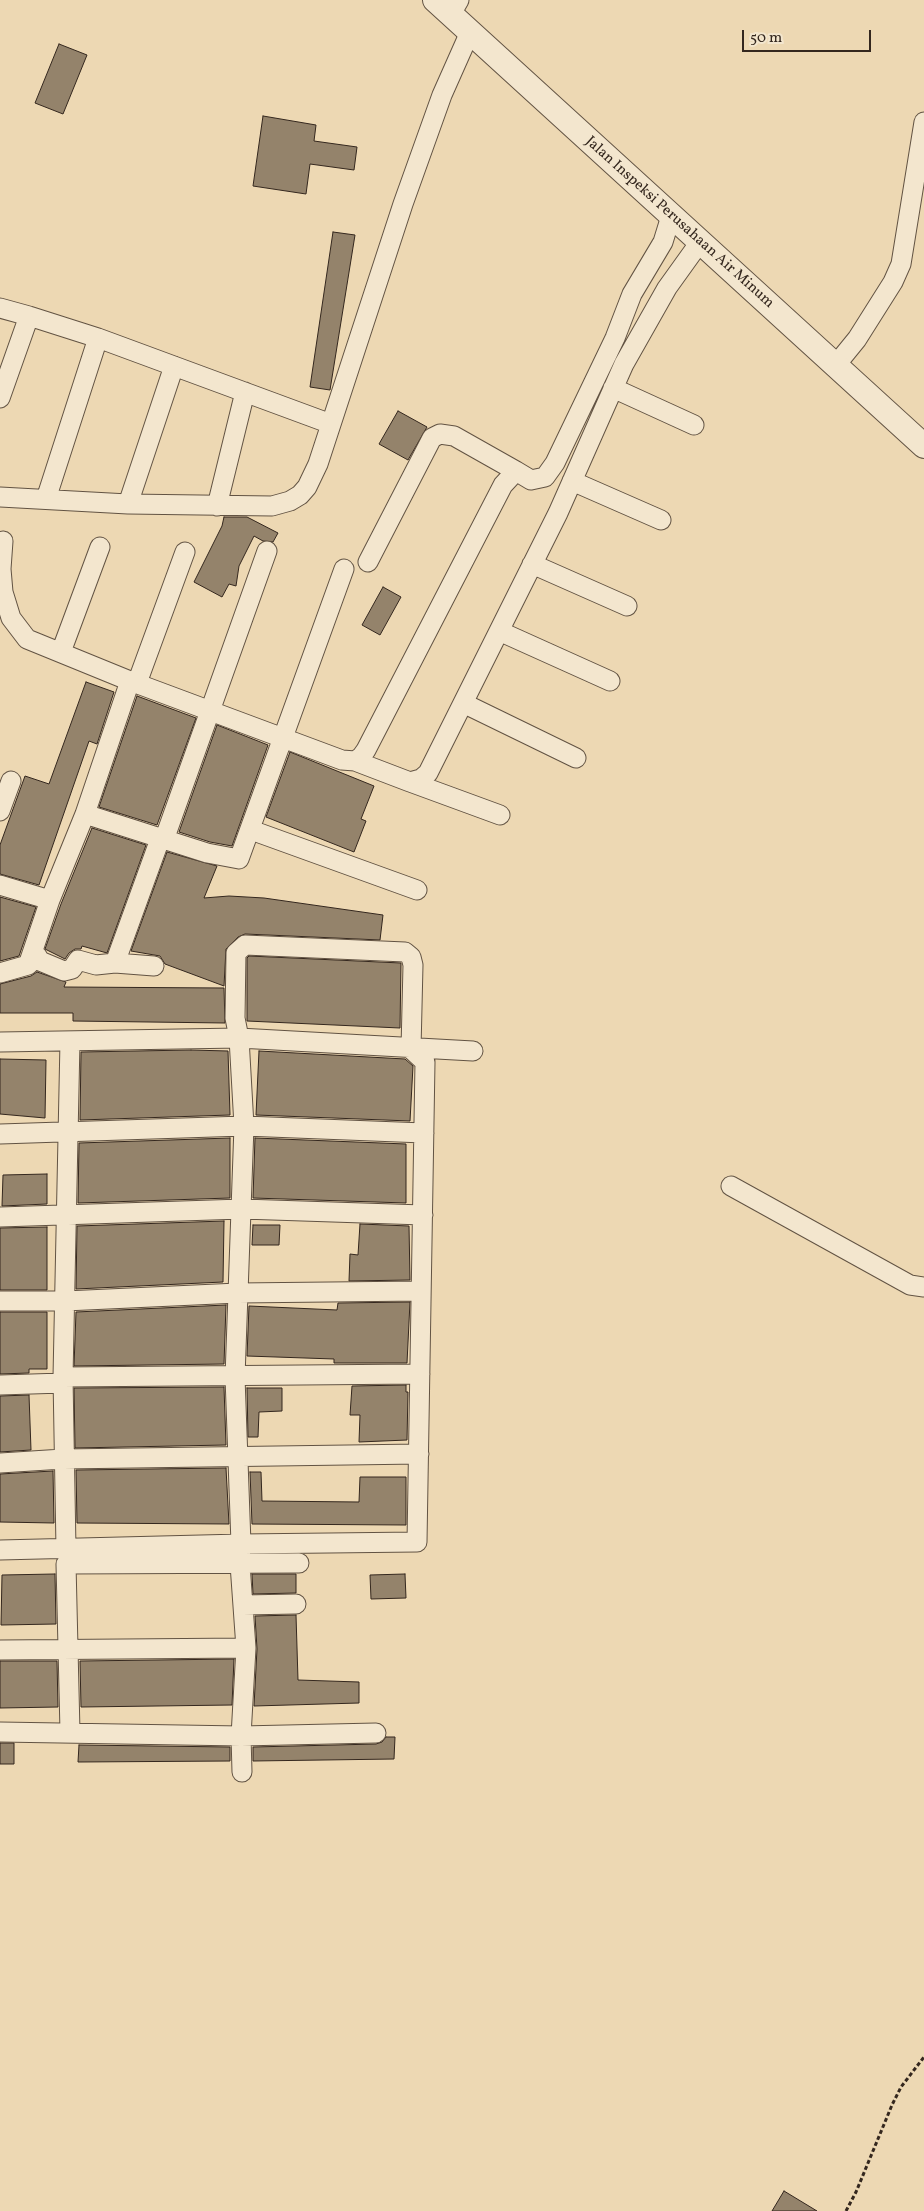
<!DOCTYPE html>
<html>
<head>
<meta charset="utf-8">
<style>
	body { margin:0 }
	#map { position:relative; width:924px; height:2211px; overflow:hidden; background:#edd8b3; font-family:Vollkorn,serif }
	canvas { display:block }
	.scale { position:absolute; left:742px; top:30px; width:129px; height:22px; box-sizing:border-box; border:2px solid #34271e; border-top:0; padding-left:6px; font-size:15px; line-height:18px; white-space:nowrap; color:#34271e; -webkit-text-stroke:4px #f3e6ce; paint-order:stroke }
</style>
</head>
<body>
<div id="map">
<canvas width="924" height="2211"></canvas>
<div class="scale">50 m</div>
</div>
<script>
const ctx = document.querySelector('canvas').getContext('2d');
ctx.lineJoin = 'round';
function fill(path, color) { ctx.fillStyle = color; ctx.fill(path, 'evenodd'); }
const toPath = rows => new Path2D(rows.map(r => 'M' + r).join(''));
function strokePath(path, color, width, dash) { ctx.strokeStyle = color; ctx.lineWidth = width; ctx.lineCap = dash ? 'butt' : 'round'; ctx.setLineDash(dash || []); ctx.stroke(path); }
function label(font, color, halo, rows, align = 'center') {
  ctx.font = font + ' Vollkorn,serif'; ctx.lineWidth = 5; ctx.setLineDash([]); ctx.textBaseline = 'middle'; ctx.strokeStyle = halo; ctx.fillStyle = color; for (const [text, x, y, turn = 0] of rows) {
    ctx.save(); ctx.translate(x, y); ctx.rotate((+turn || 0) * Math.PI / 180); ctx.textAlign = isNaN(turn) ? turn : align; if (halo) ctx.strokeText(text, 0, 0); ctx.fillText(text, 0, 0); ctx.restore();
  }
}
const building = toPath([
	[59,44,87,55,63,114,35,103,59,44],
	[263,116,316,125,314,141,357,147,354,170,310,164,306,194,253,186,263,116],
	[333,232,355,235,330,390,310,387,333,232],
	[398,411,427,427,408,460,379,444,398,411],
	[224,517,247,517,278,533,273,542,263,541,254,536,239,566,236,586,229,584,222,597,194,582,222,526,224,517],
	[383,587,401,597,380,635,362,625,383,587],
	[86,682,114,692,97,744,89,741,39,885,0,874,0,845,25,776,49,784,86,682],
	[137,696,196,718,157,825,99,807,137,696],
	[217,725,268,745,232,846,210,842,179,832,217,725],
	[290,752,374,786,361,819,366,821,354,852,266,817,290,752],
	[92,828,146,845,107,953,82,946,81,949,75,949,69,953,65,959,45,949,61,904,92,828],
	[167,852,217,866,204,898,229,896,264,898,383,915,380,940,245,934,238,937,226,949,224,986,165,964,160,956,131,951,167,852],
	[0,897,36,907,19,956,0,961,0,897],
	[249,956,401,963,400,1028,247,1021,247,958,249,956],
	[37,972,66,982,64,987,224,988,225,1023,73,1021,73,1013,0,1013,0,984,31,976,37,972],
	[191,1050,228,1051,230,1115,80,1120,81,1052,191,1050],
	[259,1051,405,1059,413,1066,410,1121,256,1115,259,1051],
	[0,1059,46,1060,45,1118,0,1114,0,1059],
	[230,1138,230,1198,78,1203,79,1143,230,1138],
	[255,1138,406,1144,406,1203,253,1198,255,1138],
	[47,1174,47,1204,2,1206,3,1175,47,1174],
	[224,1221,223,1282,76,1289,77,1226,224,1221],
	[360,1224,409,1226,410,1280,349,1281,350,1254,358,1255,360,1224],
	[253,1225,280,1225,279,1245,252,1245,253,1225],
	[47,1227,47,1290,0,1290,0,1228,47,1227],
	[410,1302,407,1363,334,1363,334,1359,247,1356,249,1306,337,1310,338,1303,410,1302],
	[226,1305,224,1364,74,1366,76,1312,226,1305],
	[0,1312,47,1312,47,1369,29,1369,29,1373,0,1374,0,1312],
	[406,1385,406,1392,408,1392,407,1440,359,1442,360,1415,350,1415,352,1386,406,1385],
	[224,1387,226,1445,75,1448,74,1388,224,1387],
	[247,1388,282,1388,282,1411,259,1412,258,1437,248,1437,247,1388],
	[29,1395,31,1450,0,1452,0,1396,29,1395],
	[226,1468,229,1524,77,1523,76,1470,226,1468],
	[53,1471,54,1523,0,1522,0,1474,53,1471],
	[250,1472,261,1472,262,1501,359,1502,360,1477,406,1477,406,1525,252,1524,250,1472],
	[55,1574,56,1624,1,1625,2,1575,55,1574],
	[252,1574,296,1574,296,1593,253,1594,252,1574],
	[405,1574,406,1598,371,1599,370,1575,405,1574],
	[296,1615,298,1680,359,1682,359,1703,254,1706,257,1649,255,1616,296,1615],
	[234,1659,232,1705,81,1707,80,1661,234,1659],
	[0,1661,57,1661,58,1707,0,1708,0,1661],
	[386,1737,395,1737,394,1759,253,1761,253,1747,376,1744,382,1742,386,1737],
	[0,1743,14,1743,14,1764,0,1764,0,1743],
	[79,1745,230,1747,230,1761,78,1762,79,1745],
	[784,2191,817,2211,772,2211,784,2191]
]);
const path = toPath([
	[846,2211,856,2192,892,2105,901,2087,924,2057]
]);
const minor = toPath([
	[451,14,459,0],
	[0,308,29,316],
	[835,366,857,339,893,282,901,264,924,122],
	[613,388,694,425],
	[0,398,29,316,98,338,331,424],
	[572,481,661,520],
	[0,497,128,504,272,506,290,501,300,495,307,487,318,464,403,204,442,95,470,32],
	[46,499,98,338],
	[128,504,174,366],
	[217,506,245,392],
	[3,541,1,569,3,592,11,618,27,639,130,681],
	[368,562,432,438,440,434,454,436,516,471],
	[532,564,627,606],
	[499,631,610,681],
	[61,652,100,547],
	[137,683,185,552],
	[463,703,576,758],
	[355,761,410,782,421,779,428,773,558,513,624,364,667,288,700,242],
	[410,782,500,815],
	[0,811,11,781],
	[85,814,207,853,239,859,344,569],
	[251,830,417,890],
	[164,840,267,551],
	[0,885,50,900],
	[115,963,160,839],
	[28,965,50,900,85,814,130,681,342,760,355,761,361,757,366,750,503,485,516,471,531,480,545,477,555,463,615,338,632,294,663,242,671,216],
	[0,973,28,965,37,956,40,961,64,971,72,969,78,960,96,965,115,963,154,966],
	[0,1042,239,1038,473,1051],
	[0,1134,244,1126,424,1133],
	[731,1186,910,1285,924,1287],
	[0,1217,242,1209,423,1215],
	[0,1301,65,1301,238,1293,421,1291],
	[63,1377,420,1374],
	[0,1385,63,1383],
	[0,1463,63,1459,419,1454],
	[66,1549,63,1377,70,1041],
	[0,1550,241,1544,417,1542,425,1062,411,1049,413,965,411,957,405,952,245,945,236,953,235,1018,239,1038,244,1126,235,1377,241,1544,240,1564,246,1648,241,1736,242,1772],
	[243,1605,296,1604],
	[0,1650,246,1648],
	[0,1732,241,1736,376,1733],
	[70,1732,66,1564,299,1563]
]);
const tertiary = toPath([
	[435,0,924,446]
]);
const streetNames = [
	["Jalan Inspeksi Perusahaan Air Minum",679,223,42]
];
fill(building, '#94836b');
strokePath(building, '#34271e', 1);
strokePath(minor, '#625343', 21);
strokePath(tertiary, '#625343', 26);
strokePath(path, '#34271e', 3, [4, 2.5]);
strokePath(minor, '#f3e6ce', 19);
strokePath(tertiary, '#f3e6ce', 24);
label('15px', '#34271e', '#f3e6ce', streetNames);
</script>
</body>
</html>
